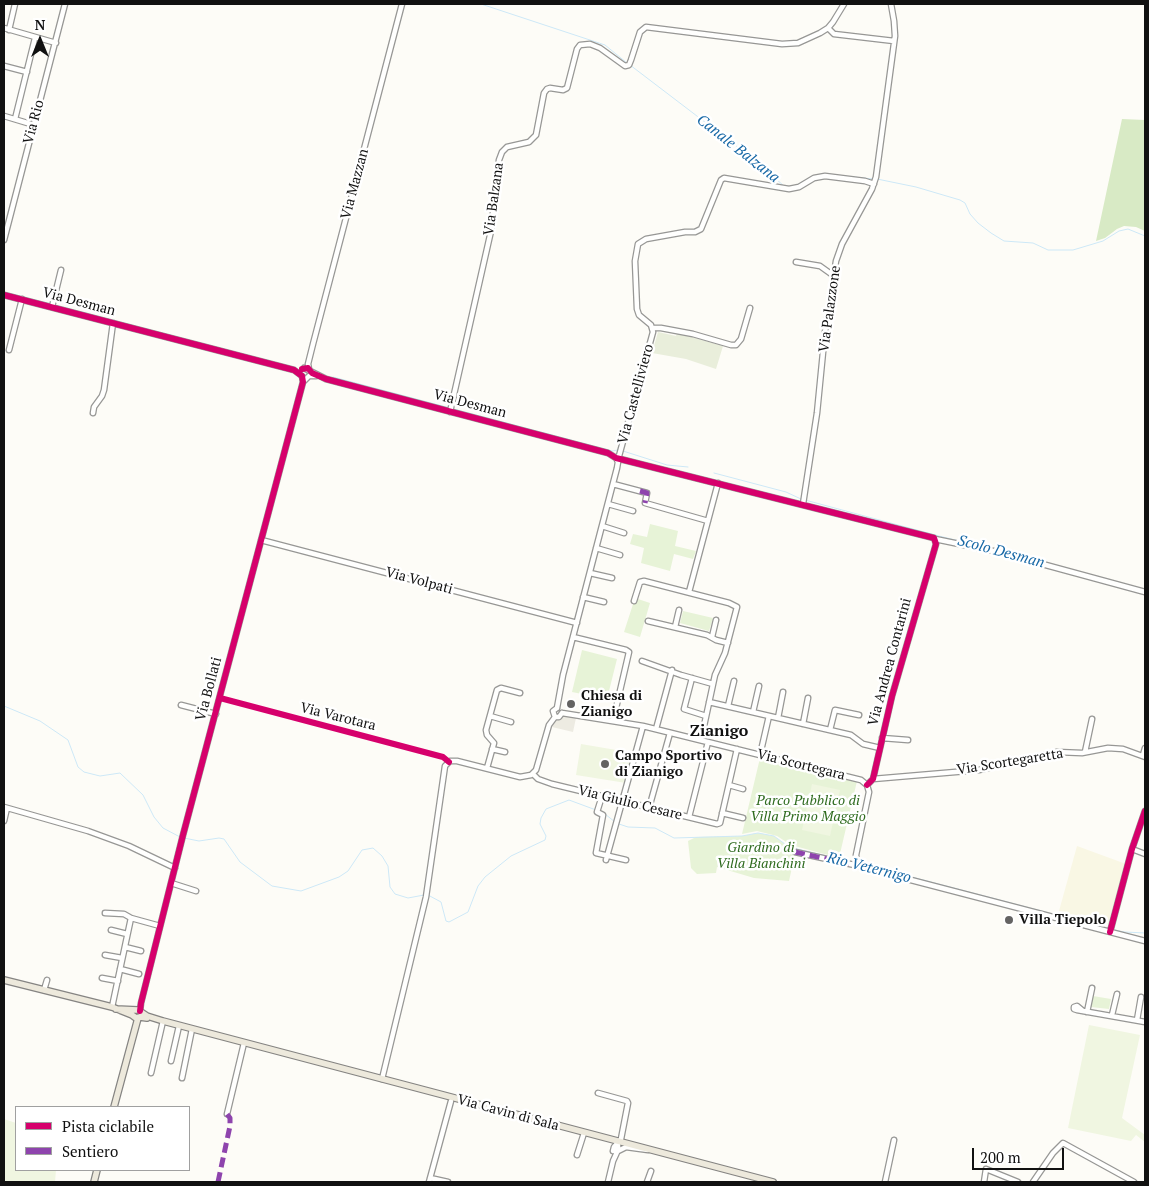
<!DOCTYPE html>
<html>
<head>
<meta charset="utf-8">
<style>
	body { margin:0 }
	#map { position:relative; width:1149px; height:1186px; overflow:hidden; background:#fdfcf7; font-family:"PT Serif",serif }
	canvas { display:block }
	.frame { position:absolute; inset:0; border:5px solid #111; pointer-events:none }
	.legend { position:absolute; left:15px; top:1106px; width:175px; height:65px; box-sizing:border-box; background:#fff; border:1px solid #a0a0a0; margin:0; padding:6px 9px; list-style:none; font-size:15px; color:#111 }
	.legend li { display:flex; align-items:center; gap:10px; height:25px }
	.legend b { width:25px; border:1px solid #a0a0a0 }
	.north { position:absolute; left:15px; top:15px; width:50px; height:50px; -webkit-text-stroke:4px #fff; paint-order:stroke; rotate:0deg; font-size:14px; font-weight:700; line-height:20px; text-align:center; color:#111 }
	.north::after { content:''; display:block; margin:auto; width:18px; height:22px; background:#111; clip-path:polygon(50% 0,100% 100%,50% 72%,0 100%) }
	.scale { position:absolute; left:972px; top:1148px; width:92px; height:22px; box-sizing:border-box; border:2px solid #111; border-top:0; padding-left:6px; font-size:15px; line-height:18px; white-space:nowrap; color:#111; -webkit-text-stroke:4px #fff; paint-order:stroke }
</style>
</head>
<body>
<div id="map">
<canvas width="1149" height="1186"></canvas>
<div class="frame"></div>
<ul class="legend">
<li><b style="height:6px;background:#d6006c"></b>Pista ciclabile</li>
<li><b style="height:6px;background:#8e44ad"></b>Sentiero</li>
</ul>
<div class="north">N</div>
<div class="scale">200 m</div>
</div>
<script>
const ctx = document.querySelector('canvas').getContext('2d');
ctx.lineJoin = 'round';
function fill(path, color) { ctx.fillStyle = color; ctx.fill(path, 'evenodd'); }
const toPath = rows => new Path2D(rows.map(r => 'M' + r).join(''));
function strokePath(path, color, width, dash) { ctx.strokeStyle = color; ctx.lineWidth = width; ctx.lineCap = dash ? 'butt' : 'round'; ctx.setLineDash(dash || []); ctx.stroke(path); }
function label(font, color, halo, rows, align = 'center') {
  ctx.font = font + ' "PT Serif",serif'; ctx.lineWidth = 5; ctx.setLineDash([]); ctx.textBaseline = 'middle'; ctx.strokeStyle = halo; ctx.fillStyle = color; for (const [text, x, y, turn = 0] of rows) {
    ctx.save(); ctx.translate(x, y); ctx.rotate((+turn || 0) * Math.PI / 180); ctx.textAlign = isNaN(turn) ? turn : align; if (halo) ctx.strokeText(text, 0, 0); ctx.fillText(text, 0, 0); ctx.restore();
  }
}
const farmland = toPath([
	[1077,846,1126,864,1108,924,1059,911]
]);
const green = toPath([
	[650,524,678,531,675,546,696,551,693,559,674,554,670,571,641,563,644,548,630,544,633,534,647,537],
	[635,598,650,603,640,637,624,632],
	[683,611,713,618,709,631,680,623],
	[582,650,617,659,608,695,598,693,597,697,572,692],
	[760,758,857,781,839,858,791,845,777,836,757,831,742,834],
	[758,833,774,836,789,847,796,849,789,881,754,878,717,867,716,873,697,874,691,868,688,841,696,837,742,836],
	[1093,996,1111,999,1109,1009,1091,1007]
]);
const forest = toPath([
	[1122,119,1145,120,1145,231,1136,227,1124,226,1117,229,1105,238,1096,241]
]);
const cemetery = toPath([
	[658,332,676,336,677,333,723,346,716,369,686,359,652,353]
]);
const pitch = toPath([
	[581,744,634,753,626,783,576,775],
	[812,784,840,790,830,836,802,830],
	[1089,1025,1140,1035,1122,1118,1145,1135,1145,1142,1136,1135,1131,1141,1068,1128],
	[4,1119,16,1123,16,1170,56,1170,55,1182,4,1182]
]);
const plaza = toPath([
	[564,716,576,718,573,732,552,727,555,720]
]);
const stream = toPath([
	[481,4,605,45,627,63],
	[630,65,752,158,784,186],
	[832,175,873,179],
	[815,176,823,174],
	[877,179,916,187,960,200,965,203,970,214,978,223,991,233,1004,241,1033,243,1048,250,1073,250,1103,241,1119,231,1128,229,1145,236],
	[795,186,811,177],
	[4,292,51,304],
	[55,305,273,362],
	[333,377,612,451,618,450],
	[623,451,667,465,688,467],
	[714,473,786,492,801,499],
	[805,500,939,536,992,549],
	[1057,566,1145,590],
	[4,706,40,721,68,740,78,767,84,772,100,776,120,773,143,795,154,817,163,828,180,837],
	[605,814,615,822],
	[619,824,628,827,655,828,674,838,742,836,758,833,774,836,789,847,856,863],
	[184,838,199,841,219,838,224,839,240,862,272,886,301,891,339,877,348,871,362,850,373,848,382,856,388,866,390,887,395,894,408,898,424,895],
	[862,864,1110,929],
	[428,895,441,902,446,921,449,922,468,912,478,886,485,877,511,856,545,840,546,836,540,824,541,818,546,809,569,800,596,810],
	[1113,930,1125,932,1145,933]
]);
const minor = toPath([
	[4,28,56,43],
	[828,28,834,34,894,41],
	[9,30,15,4],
	[4,66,27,72],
	[4,116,34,125],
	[15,119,35,38],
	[4,240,65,4],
	[796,262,820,266,834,276],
	[4,295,294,370,302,376,303,382,183,835,141,1003,140,1011],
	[52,307,61,270],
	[653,328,661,328,693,334,731,345,736,345,741,339,750,308],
	[9,350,22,299],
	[304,368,326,379,608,453,616,458,934,538,936,544,892,696,873,779,867,785],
	[309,369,308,364,313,344,402,4],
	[303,382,309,376,316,376],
	[450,412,491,231,499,160,502,152,507,147,529,142,536,135,544,93,547,89,550,88,563,90,567,88,577,49,580,45,590,44,600,48,625,66,629,65,631,60,640,32,646,27,782,44,798,43,820,33,828,28,833,22,844,4],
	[93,413,94,407,102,396,104,390,113,323],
	[617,457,619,456,653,332,651,325,639,315,637,309,635,261,638,244,646,239,685,232,695,232,701,229,721,180,724,178,789,189,799,187,814,178,825,176,865,181,874,184],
	[613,484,647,493,645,503,708,521],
	[608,504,633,511],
	[803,504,817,413,825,332,836,261,842,244,872,189,876,177,895,36,894,21,891,4],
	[602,526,624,533],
	[935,539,998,552,1145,592],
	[261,540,577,623],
	[596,548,620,555],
	[590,573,612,578],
	[689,592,718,483],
	[583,597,604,602],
	[634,601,640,582,644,581,729,603,737,607,725,653,715,675,701,740],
	[648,621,707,635,716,640,728,643],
	[675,627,679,610],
	[573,637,626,650,629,652,613,721],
	[712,637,716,620],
	[642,661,681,675,713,684],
	[692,678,684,709,706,716],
	[709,702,851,735,863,744,880,748],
	[181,705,216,714],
	[728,706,734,681],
	[557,708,563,675,617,468,618,462,616,458],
	[557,708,553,711,555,717,559,717,562,713],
	[753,712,759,686],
	[562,713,643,726,861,780,867,785,869,792,856,855,857,862,861,867,1145,941],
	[490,716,511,722],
	[778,718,783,692],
	[803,724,808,698],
	[656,729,672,670],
	[830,730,835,710,859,715],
	[882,738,908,740],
	[492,749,505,752],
	[1085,752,1092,719],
	[760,755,769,716],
	[1143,755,1145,748],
	[487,768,494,743,487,735,486,730,497,690,501,688,520,693],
	[533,774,538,779,552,784,717,824,720,823,737,749],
	[873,779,979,770,1057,752,1082,753,1108,748,1123,749,1145,757],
	[729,785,743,789],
	[602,796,597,812,603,815,596,853,626,860],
	[4,807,88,831,129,846,175,868],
	[649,808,670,733],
	[722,813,743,818],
	[689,817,708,742],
	[4,821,7,808],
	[1132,849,1145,854],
	[795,852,859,866],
	[606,860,643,726],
	[171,883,196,891],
	[105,913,124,914,131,918],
	[111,930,127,934],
	[1110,932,1132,849,1145,811],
	[125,947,141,951],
	[105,955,122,958],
	[120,969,139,974],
	[102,978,118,981],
	[44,990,47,980],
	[112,1007,131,918,160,926],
	[1083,1011,1077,1006,1074,1007,1074,1009,1077,1010,1145,1022],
	[1087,1012,1092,988],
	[1112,1015,1117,994],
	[1137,1020,1141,997],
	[171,1061,179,1026],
	[151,1073,163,1021],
	[182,1078,192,1029],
	[382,1079,426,897,445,766,450,761,457,761,520,777,531,775,536,770,549,725,555,717],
	[598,1093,627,1101,628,1103,621,1139,614,1147,613,1151],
	[227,1114,244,1043],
	[618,1151,626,1147,648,1150],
	[577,1155,584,1133],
	[430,1178,448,1182],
	[429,1182,451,1101],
	[608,1182,613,1161,618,1150,618,1142],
	[647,1182,651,1171],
	[885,1182,894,1140],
	[984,1182,986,1169,1018,1182],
	[1033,1182,1053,1153,1063,1143,1134,1182]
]);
const major = toPath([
	[4,980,112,1007,132,1015,136,1018,140,1017,147,1018],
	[116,1009,138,1010,147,1016,163,1021,773,1182],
	[114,1107,138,1018],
	[94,1182,97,1170]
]);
const quiet = toPath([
	[640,491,647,493,645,503],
	[795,852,859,866],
	[218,1182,230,1126,230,1118,227,1114]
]);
const cycleway = toPath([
	[4,295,294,370,302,376,303,382,183,835,141,1003,140,1011],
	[302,369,308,368,312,373,326,379,608,453,616,458,934,538,936,544,892,696,873,779,867,785],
	[220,698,443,757,449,762],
	[1110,932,1132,849,1145,811]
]);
const markers = [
	[571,704,5,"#646362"],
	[605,764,5,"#646362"],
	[1009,920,5,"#646362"]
];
const streetNames = [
	["Via Rio",34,122,-75],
	["Via Mazzan",355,184,-75],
	["Via Balzana",494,199,-82],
	["Via Desman",79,302,15],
	["Via Palazzone",830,309,-82],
	["Via Castelliviero",636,394,-75],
	["Via Desman",470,404,15],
	["Via Volpati",419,581,15],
	["Via Andrea Contarini",890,662,-75],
	["Via Bollati",209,689,-75],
	["Via Varotara",338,717,14],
	["Via Scortegaretta",1010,762,-9],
	["Via Scortegara",801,765,14],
	["Via Giulio Cesare",630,803,14],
	["Via Cavin di Sala",508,1113,15]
];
const poiNames = [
	["Chiesa di",581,696],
	["Zianigo",581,712],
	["Campo Sportivo",615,756],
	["di Zianigo",615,772],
	["Villa Tiepolo",1019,920]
];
const parkNames = [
	["Parco Pubblico di",808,801],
	["Villa Primo Maggio",808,817],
	["Giardino di",761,848],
	["Villa Bianchini",761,864]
];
const waterNames = [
	["Canale Balzana",738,149,38],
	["Scolo Desman",1001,552,15],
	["Rio Veternigo",869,868,14]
];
const quarterNames = [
	["Zianigo",719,731]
];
fill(farmland, '#f9f7e4');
fill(green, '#e7f3d7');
fill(forest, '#d8eac5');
fill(cemetery, '#e9eedb');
fill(pitch, '#f0f6e1');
fill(plaza, '#edebe2');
strokePath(stream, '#cde8f7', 1);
strokePath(minor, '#979795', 7);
strokePath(major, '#858482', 8);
strokePath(minor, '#fffffe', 4.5);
strokePath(major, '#ede9dc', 5.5);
strokePath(quiet, '#8e44ad', 5, [10, 5]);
strokePath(cycleway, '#d6006c', 6);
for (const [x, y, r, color] of markers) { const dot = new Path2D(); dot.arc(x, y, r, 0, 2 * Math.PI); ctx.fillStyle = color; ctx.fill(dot); strokePath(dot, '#fff', 2); }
label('14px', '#111', '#fff', streetNames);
label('bold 14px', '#111', '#fff', poiNames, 'left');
label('italic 14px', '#2f6b1f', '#fff', parkNames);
label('italic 15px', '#1768a6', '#fff', waterNames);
label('bold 16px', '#111', '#fff', quarterNames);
</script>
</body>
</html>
